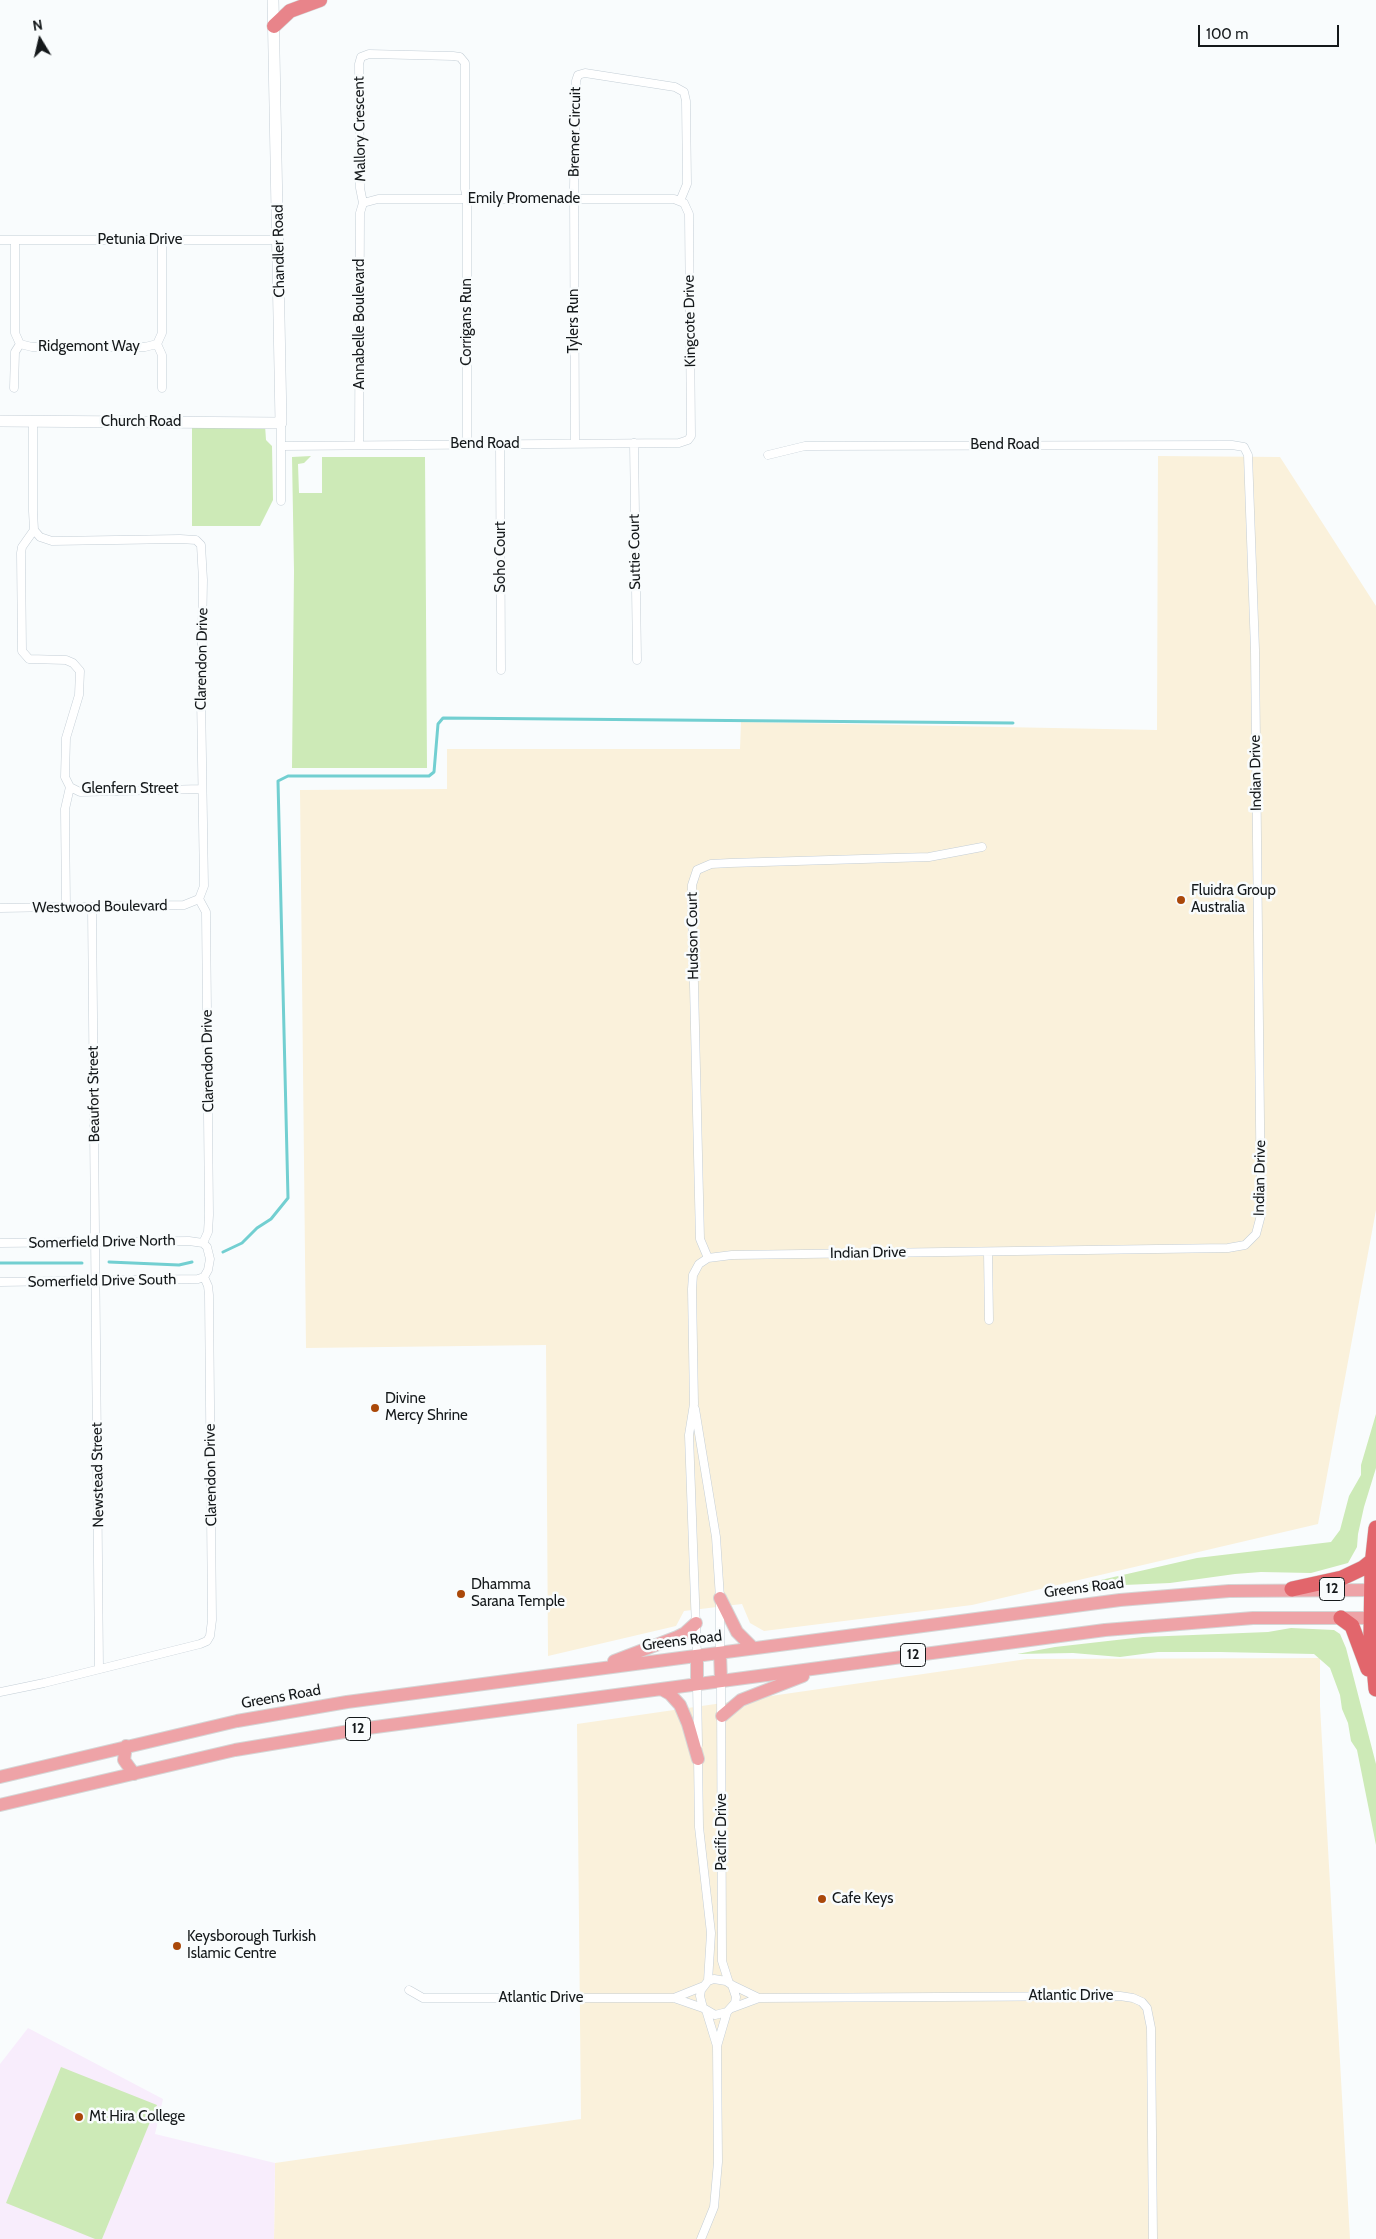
<!DOCTYPE html>
<html>
<head>
<meta charset="utf-8">
<style>
	body { margin:0 }
	#map { position:relative; width:1376px; height:2239px; overflow:hidden; background:#f9fcfd; font-family:Cabin,sans-serif }
	canvas { display:block }
	.north { position:absolute; left:15px; top:15px; width:50px; height:50px; -webkit-text-stroke:4px #f9fcfd; paint-order:stroke; rotate:351deg; font-size:14px; font-weight:700; line-height:20px; text-align:center; color:#15191b }
	.north::after { content:''; display:block; margin:auto; width:18px; height:22px; background:#15191b; clip-path:polygon(50% 0,100% 100%,50% 72%,0 100%) }
	.scale { position:absolute; left:1198px; top:25px; width:141px; height:22px; box-sizing:border-box; border:2px solid #15191b; border-top:0; padding-left:6px; font-size:15px; line-height:18px; white-space:nowrap; color:#15191b; -webkit-text-stroke:4px #f9fcfd; paint-order:stroke }
</style>
</head>
<body>
<div id="map">
<canvas width="1376" height="2239"></canvas>
<div class="north">N</div>
<div class="scale">100 m</div>
</div>
<script>
const ctx = document.querySelector('canvas').getContext('2d');
ctx.lineJoin = 'round';
function fill(path, color) { ctx.fillStyle = color; ctx.fill(path, 'evenodd'); }
const toPath = rows => new Path2D(rows.map(r => 'M' + r).join(''));
function strokePath(path, color, width, dash) { ctx.strokeStyle = color; ctx.lineWidth = width; ctx.lineCap = dash ? 'butt' : 'round'; ctx.setLineDash(dash || []); ctx.stroke(path); }
function label(font, color, halo, rows, align = 'center') {
  ctx.font = font + ' Cabin,sans-serif'; ctx.lineWidth = 5; ctx.setLineDash([]); ctx.textBaseline = 'middle'; ctx.strokeStyle = halo; ctx.fillStyle = color; for (const [text, x, y, turn = 0] of rows) {
    ctx.save(); ctx.translate(x, y); ctx.rotate((+turn || 0) * Math.PI / 180); ctx.textAlign = isNaN(turn) ? turn : align; if (halo) ctx.strokeText(text, 0, 0); ctx.fillText(text, 0, 0); ctx.restore();
  }
}
const industrial = toPath([
	[1158,456,1280,457,1376,606,1376,1210,1318,1524,972,1605,764,1631,750,1623,742,1604,684,1611,676,1626,548,1656,546,1345,306,1348,300,790,447,789,447,749,740,749,741,722,1157,730],
	[1320,1658,1320,1706,1350,2239,274,2239,275,2163,581,2119,577,1724,1027,1659]
]);
const education = toPath([
	[28,2028,163,2099,155,2134,275,2163,274,2239,0,2239,0,2064]
]);
const green = toPath([
	[192,424,265,425,266,440,272,446,273,500,260,526,192,526],
	[311,456,304,463,298,464,299,493,322,493,322,457,425,457,427,768,292,768,294,571,292,457],
	[1376,1414,1376,1468,1364,1507,1358,1534,1357,1547,1348,1563,1311,1573,1261,1572,1235,1574,1170,1583,1124,1585,1064,1594,1079,1585,1197,1558,1331,1542,1340,1530,1349,1496,1361,1475,1361,1465],
	[1291,1628,1334,1630,1340,1634,1346,1648,1376,1764,1376,1845,1357,1750,1351,1741,1348,1723,1342,1709,1340,1695,1330,1668,1314,1654,1220,1652,1158,1652,1120,1657,1073,1653,1017,1654,1055,1647,1143,1637,1268,1632],
	[61,2067,157,2105,102,2239,95,2239,6,2203]
]);
const stream = toPath([
	[223,1252,242,1243,257,1228,271,1219,288,1198,278,781,288,776,429,776,434,772,438,724,443,718,1013,723],
	[109,1262,179,1265,192,1262],
	[0,1263,82,1263]
]);
const minor = toPath([
	[0,240,279,240],
	[15,240,15,333,20,344],
	[20,344,32,347,145,347,157,344],
	[157,344,162,333,162,240],
	[157,344,162,355,162,388],
	[14,388,15,352,20,344],
	[33,422,33,511,34,530,40,537,52,541,180,539,196,540,201,545,203,580,201,696,204,886,199,899],
	[281,423,281,501],
	[634,443,637,660],
	[500,444,501,670],
	[575,444,574,188,576,81,578,75,585,73,675,87,684,92,686,101,687,184,680,201],
	[359,445,360,213,363,203,360,188,359,64,361,57,369,54,453,56,460,57,465,63,465,189,467,199,467,445],
	[281,446,679,443,688,440,691,436,689,214,684,203,674,199,378,199,363,203],
	[34,530,22,547,21,553,22,651,29,659,66,660,73,663,80,671,79,695,66,738,65,777,70,787,80,792,202,789],
	[199,899,206,912,209,1215,208,1232,203,1243],
	[92,907,99,1669],
	[0,908,184,905,199,899],
	[66,908,65,809,70,787],
	[0,1243,189,1241,203,1243],
	[203,1243,207,1247,210,1259,208,1270,204,1277],
	[988,1252,989,1320],
	[708,1258,700,1239,692,901,692,885,697,870,711,864,730,863,929,857,982,847],
	[0,1282,198,1279,204,1277],
	[695,1409,716,1537,720,1598,720,1653],
	[697,1656,689,1435,694,1404,692,1289,693,1275,699,1264,708,1258,732,1255,1228,1248,1245,1245,1256,1234,1261,1215,1255,650,1248,455,1244,447,1232,445,805,446,768,455],
	[721,1681,722,1961,729,1983],
	[697,1684,698,1745],
	[0,1692,44,1683,200,1644,207,1641,210,1636,212,1620,209,1295,208,1286,204,1277],
	[698,1757,699,1827,711,1933,708,1981],
	[732,1985,736,1997,735,2003,727,2012,715,2015,703,2008,700,1996,701,1990,708,1981,714,1979,726,1981,732,1985,759,1998],
	[409,1990,423,1998,674,1998,703,2008],
	[674,1998,704,1986],
	[732,2008,759,1998,1120,1996,1133,1998,1142,2002,1147,2008,1151,2028,1153,2239],
	[717,2046,727,2012],
	[701,2239,714,2207,718,2162,717,2046,706,2010]
]);
const secondary = toPath([
	[0,421,281,423,273,0]
]);
const primary = toPath([
	[720,1598,737,1632,753,1648],
	[720,1653,721,1681],
	[697,1656,697,1684],
	[614,1661,677,1637,685,1633,696,1623],
	[661,1689,670,1694,680,1705,688,1724,698,1759],
	[722,1716,741,1700,803,1676],
	[126,1746,124,1760,134,1774],
	[0,1777,237,1721,347,1702,1120,1600,1229,1591,1376,1590],
	[0,1805,235,1750,368,1728,1105,1630,1253,1618,1376,1618]
]);
const trunk = toPath([
	[274,26,290,11,320,0]
]);
const motorway = toPath([
	[1376,1528,1372,1565,1371,1634,1376,1689],
	[1292,1589,1342,1578,1363,1568,1373,1560],
	[1341,1618,1352,1626,1368,1669]
]);
const markers = [
	[1181,900,5,"#aa4809"],
	[375,1408,5,"#aa4809"],
	[461,1594,5,"#aa4809"],
	[822,1899,5,"#aa4809"],
	[177,1946,5,"#aa4809"],
	[79,2117,5,"#aa4809"]
];
const shields = [
	[1332,1589,25],
	[913,1655,25],
	[358,1729,25]
];
const shieldNames = [
	["12",1332,1589],
	["12",913,1655],
	["12",358,1729]
];
const streetNames = [
	["Mallory Crescent",360,129,-91],
	["Bremer Circuit",575,132,-89],
	["Emily Promenade",524,199],
	["Petunia Drive",140,240],
	["Chandler Road",279,251,-91],
	["Tylers Run",574,321,-90],
	["Kingcote Drive",690,321,-91],
	["Corrigans Run",467,322,-90],
	["Annabelle Boulevard",360,324,-90],
	["Ridgemont Way",89,347],
	["Church Road",141,422],
	["Bend Road",485,444],
	["Bend Road",1005,445],
	["Suttie Court",635,552,-91],
	["Soho Court",501,557,-90],
	["Clarendon Drive",202,659,-89],
	["Indian Drive",1256,773,-91],
	["Glenfern Street",130,789],
	["Westwood Boulevard",100,907,-1],
	["Hudson Court",693,936,-91],
	["Clarendon Drive",208,1061,-91],
	["Beaufort Street",94,1094,-91],
	["Indian Drive",1260,1178,-89],
	["Somerfield Drive North",102,1242,-1],
	["Indian Drive",868,1253,-1],
	["Somerfield Drive South",102,1281,-1],
	["Newstead Street",98,1475,-91],
	["Clarendon Drive",211,1475,-91],
	["Greens Road",1084,1588,-7],
	["Greens Road",682,1641,-7],
	["Greens Road",281,1697,-10],
	["Pacific Drive",722,1832,-90],
	["Atlantic Drive",1071,1996],
	["Atlantic Drive",541,1998]
];
const poiNames = [
	["Fluidra Group",1191,891],
	["Australia",1191,908],
	["Divine",385,1399],
	["Mercy Shrine",385,1416],
	["Dhamma",471,1585],
	["Sarana Temple",471,1602],
	["Cafe Keys",832,1899],
	["Keysborough Turkish",187,1937],
	["Islamic Centre",187,1954],
	["Mt Hira College",89,2117]
];
fill(industrial, '#faf1db');
fill(education, '#f8edfc');
fill(green, '#cdeab7');
strokePath(stream, '#72cfd1', 3);
strokePath(minor, '#c4ced6', 9);
strokePath(secondary, '#c4ced6', 12);
strokePath(primary, '#d5d6d6', 14);
strokePath(trunk, '#d5d6d6', 15);
strokePath(motorway, '#d5d6d6', 16);
strokePath(minor, '#fff', 8);
strokePath(secondary, '#fff', 11);
strokePath(primary, '#eea3a7', 12);
strokePath(trunk, '#e8848a', 14);
strokePath(motorway, '#e2666c', 15);
for (const [x, y, r, color] of markers) { const dot = new Path2D(); dot.arc(x, y, r, 0, 2 * Math.PI); ctx.fillStyle = color; ctx.fill(dot); strokePath(dot, '#f9fcfd', 2); }
for (const [x, y, w] of shields) { const box = new Path2D(); box.roundRect(x - w / 2, y - 11.5, w, 23, 4); ctx.fillStyle = '#f9fcfd'; ctx.fill(box); strokePath(box, '#15191b', 1); }
label('bold 14px', '#15191b', null, shieldNames);
label('15px', '#15191b', '#f9fcfd', streetNames);
label('15px', '#15191b', '#f9fcfd', poiNames, 'left');
</script>
</body>
</html>
